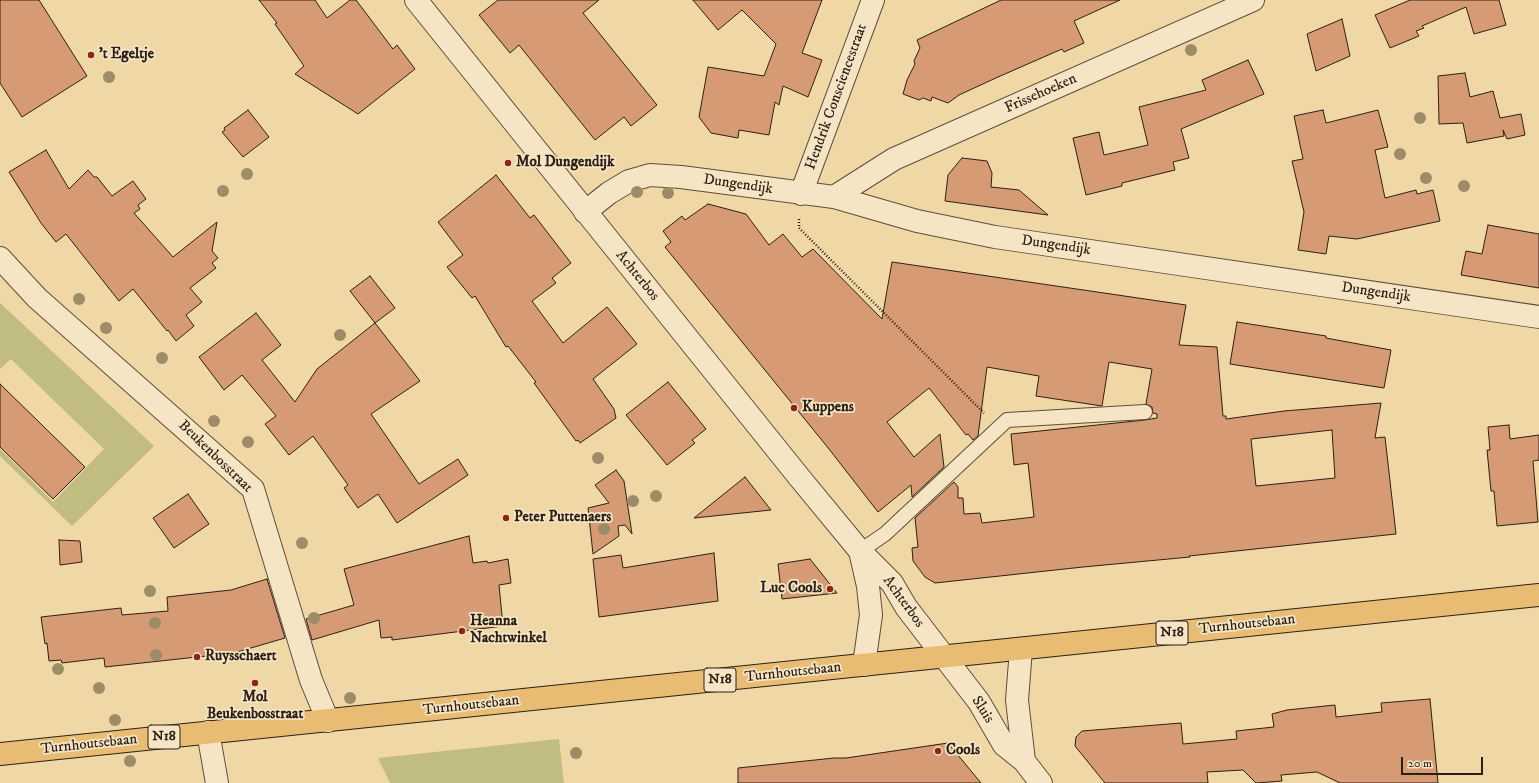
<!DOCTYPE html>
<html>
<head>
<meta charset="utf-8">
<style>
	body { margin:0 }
	#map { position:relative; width:1539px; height:783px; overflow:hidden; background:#f0d7a6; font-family:"IM FELL DW Pica",serif }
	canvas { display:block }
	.scale { position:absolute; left:1401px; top:757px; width:82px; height:18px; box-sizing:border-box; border:2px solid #2c2016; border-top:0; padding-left:5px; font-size:12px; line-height:14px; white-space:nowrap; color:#2c2016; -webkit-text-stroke:3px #f5e5c5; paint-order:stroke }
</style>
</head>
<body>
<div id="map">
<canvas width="1539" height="783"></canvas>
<div class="scale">20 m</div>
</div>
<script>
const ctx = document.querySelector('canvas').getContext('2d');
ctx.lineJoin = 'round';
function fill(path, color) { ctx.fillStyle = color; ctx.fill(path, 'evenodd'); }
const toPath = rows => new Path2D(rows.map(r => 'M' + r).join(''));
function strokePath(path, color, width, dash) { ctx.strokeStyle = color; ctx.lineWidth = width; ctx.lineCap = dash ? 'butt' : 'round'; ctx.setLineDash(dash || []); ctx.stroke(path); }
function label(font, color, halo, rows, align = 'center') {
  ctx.font = font + ' "IM FELL DW Pica",serif'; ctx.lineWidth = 3.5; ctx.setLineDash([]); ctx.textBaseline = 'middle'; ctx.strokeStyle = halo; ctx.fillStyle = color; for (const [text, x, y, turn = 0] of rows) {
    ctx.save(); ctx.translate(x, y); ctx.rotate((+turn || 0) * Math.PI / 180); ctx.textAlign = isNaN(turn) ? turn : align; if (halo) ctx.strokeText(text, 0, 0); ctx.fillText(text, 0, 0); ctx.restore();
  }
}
const green = toPath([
	[0,303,154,446,72,526,0,456,0,449,53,502,104,449,11,359,0,369],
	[559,739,564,783,390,783,378,758]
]);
const building = toPath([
	[0,0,39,0,87,76,22,117,0,83,0,0],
	[259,0,315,0,327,18,350,0,356,0,393,49,397,45,415,69,358,114,295,74,304,66,275,24,277,23,259,0],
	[498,0,599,0,583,13,657,105,631,126,624,117,595,140,519,45,510,53,479,15,498,0],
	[693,0,822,0,802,53,822,60,808,97,783,86,779,105,775,102,769,135,739,130,738,138,711,133,699,117,708,67,764,76,776,44,742,10,718,30,693,0],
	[1001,0,1120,0,1074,21,1084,43,1064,52,1062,49,998,77,959,95,948,103,932,97,931,101,923,98,919,100,903,94,907,80,915,64,914,61,920,48,917,40,1001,0],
	[1410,0,1499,0,1506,25,1474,34,1466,7,1422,26,1424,28,1416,31,1419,36,1390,48,1375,15,1410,0],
	[1342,19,1350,56,1316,71,1307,34,1342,19],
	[1248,60,1264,94,1181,129,1189,158,1173,162,1175,170,1122,183,1122,186,1086,195,1073,138,1099,132,1104,155,1148,145,1139,107,1206,90,1202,80,1248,60],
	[1465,73,1470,97,1493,91,1500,118,1521,114,1525,135,1507,139,1503,130,1504,136,1467,143,1463,123,1439,124,1438,76,1465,73],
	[248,110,269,137,243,157,222,132,225,130,224,128,248,110],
	[1323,110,1326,123,1378,110,1388,147,1375,150,1385,198,1416,190,1417,194,1433,190,1440,221,1357,239,1329,236,1326,254,1298,250,1304,212,1292,161,1303,159,1294,116,1323,110],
	[46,150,69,189,88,170,94,177,97,177,112,196,133,181,146,199,138,205,140,209,134,213,173,257,217,222,212,251,218,258,212,263,216,268,190,288,202,302,186,315,194,326,176,341,168,330,167,331,133,289,119,301,66,234,56,242,41,223,9,172,46,150],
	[962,158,987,161,992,173,991,187,1019,190,1048,215,945,201,948,175,962,158],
	[496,175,530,218,534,215,571,263,552,278,556,283,532,301,563,343,607,307,637,344,593,379,614,409,616,418,580,443,578,440,576,441,534,383,536,382,508,346,506,347,475,296,472,298,447,267,463,255,438,222,496,175],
	[708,204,746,214,769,245,783,234,802,257,813,249,882,319,892,262,1186,305,1179,345,1217,347,1223,416,1226,416,1226,419,1284,411,1381,403,1375,438,1385,437,1396,534,1189,556,1190,557,1083,567,935,583,925,577,913,561,912,548,918,547,915,518,954,482,958,487,958,498,963,498,964,514,980,513,982,523,1034,517,1028,463,1014,465,1011,434,1145,420,1157,418,1157,414,1153,413,1152,407,1146,404,1152,369,1109,362,1102,406,1036,396,1039,376,987,367,978,436,973,440,968,434,966,435,929,388,887,422,914,457,940,434,944,467,912,497,911,485,878,512,829,449,665,247,671,242,663,231,682,216,685,220,708,204],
	[1332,430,1335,478,1256,486,1251,439,1332,430],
	[1488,225,1539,234,1539,288,1461,275,1466,251,1482,254,1488,225],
	[370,276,395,308,375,323,350,291,370,276],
	[256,313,281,345,262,360,295,402,317,369,375,323,420,381,371,414,419,484,458,459,468,475,397,523,378,494,358,508,344,488,348,485,313,436,289,455,265,424,276,416,242,375,224,390,199,357,256,313],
	[1237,322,1326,336,1326,338,1391,350,1384,388,1230,364,1237,322],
	[668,382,706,429,692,440,695,443,667,465,626,415,668,382],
	[0,384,85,467,53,499,0,447,0,384],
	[1509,425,1510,439,1539,435,1539,460,1533,461,1538,522,1497,526,1494,491,1491,491,1487,450,1490,450,1488,427,1509,425],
	[616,470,624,481,632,534,625,525,618,526,619,536,593,554,588,508,609,503,595,485,616,470],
	[745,477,771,510,694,518,745,477],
	[188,494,209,524,174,548,153,518,188,494],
	[469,536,473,563,487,561,488,563,508,559,511,583,499,585,503,626,392,640,392,637,381,638,379,620,312,640,306,619,354,605,344,569,469,536],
	[59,540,80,541,82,562,60,565,59,540],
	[714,553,718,601,599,617,593,559,621,555,623,568,714,553],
	[810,559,837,593,782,599,778,564,810,559],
	[267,579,285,638,234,653,105,667,104,658,62,663,61,660,49,661,47,643,45,644,41,617,121,608,122,615,168,611,167,597,231,590,267,579],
	[1430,699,1438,783,1340,783,1317,772,1281,775,1282,781,1256,783,1243,770,1207,772,1208,783,1105,783,1075,746,1076,737,1082,731,1181,723,1183,744,1237,739,1236,731,1274,727,1272,714,1287,710,1335,705,1336,717,1382,712,1381,703,1430,699],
	[948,743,981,783,738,783,738,768,834,758,846,758,948,743]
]);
const path = toPath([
	[799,219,799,228,984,413]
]);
const service = toPath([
	[860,551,885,534,1007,420,1145,412]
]);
const minor = toPath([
	[801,194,873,0],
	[834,197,894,159,1253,0],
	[585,212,609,193,629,181,650,175,681,177,834,197,917,221,995,237,1539,317],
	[0,258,37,298,253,489,311,680,328,721],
	[208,732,217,783]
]);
const tertiary = toPath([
	[416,0,799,477,860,551,892,583,906,607,979,702,1004,745,1024,761,1041,783],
	[860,551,868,586,871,615,864,665],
	[1021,649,1017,700,1024,761]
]);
const primary = toPath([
	[0,754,1539,595]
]);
const trees = [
	[1191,50],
	[109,77],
	[1420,118],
	[1400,154],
	[247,174],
	[1426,178],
	[1464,186],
	[223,191],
	[637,192],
	[668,193],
	[79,299],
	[106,328],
	[340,335],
	[162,358],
	[214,421],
	[248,442],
	[598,458],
	[656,496],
	[633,501],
	[604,529],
	[302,543],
	[150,591],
	[314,618],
	[155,623],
	[156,655],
	[58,669],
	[99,688],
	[350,698],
	[115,720],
	[576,753],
	[130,761]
];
const markers = [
	[91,55,4,"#8f2418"],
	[508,163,4,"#8f2418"],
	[794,408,4,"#8f2418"],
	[506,518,4,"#8f2418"],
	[830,589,4,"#8f2418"],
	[462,631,4,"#8f2418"],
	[197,657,4,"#8f2418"],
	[255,683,4,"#8f2418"],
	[938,751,4,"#8f2418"]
];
const shields = [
	[1172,633,32],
	[720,680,32],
	[164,737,32]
];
const shieldNames = [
	["N18",1172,633],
	["N18",720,680],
	["N18",164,737]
];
const poiNames = [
	["'t Egeltje",99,55],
	["Mol Dungendijk",516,163],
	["Kuppens",802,408],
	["Peter Puttenaers",514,518],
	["Luc Cools",822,589,"right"],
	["Heanna",470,622],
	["Nachtwinkel",470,639],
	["Ruysschaert",205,657],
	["Mol",255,698,"center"],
	["Beukenbosstraat",255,715,"center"],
	["Cools",946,751]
];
const streetNames = [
	["Frissehoeken",1041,94,-24],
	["Hendrik Consciencestraat",837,97,-70],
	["Dungendijk",738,185,8],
	["Dungendijk",1056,246,8],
	["Achterbos",637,276,51],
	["Dungendijk",1376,293,8],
	["Beukenbosstraat",215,457,44],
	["Achterbos",903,602,54],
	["Turnhoutsebaan",1247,625,-6],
	["Turnhoutsebaan",793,673,-6],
	["Turnhoutsebaan",471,706,-6],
	["Sluis",982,710,57],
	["Turnhoutsebaan",89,745,-6]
];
fill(green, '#c0bc82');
fill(building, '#d69a75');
strokePath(building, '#2c2016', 1);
strokePath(service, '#5d4e3a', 16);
strokePath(minor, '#5d4e3a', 24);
strokePath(tertiary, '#5d4e3a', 24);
strokePath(primary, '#2c2016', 24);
strokePath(path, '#2c2016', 2.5, [1, 2]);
strokePath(service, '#f5e5c5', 14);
strokePath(minor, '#f5e5c5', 22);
strokePath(tertiary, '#f5e5c5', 22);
strokePath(primary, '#e8bc73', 22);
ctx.fillStyle = '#9c8c68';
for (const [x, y] of trees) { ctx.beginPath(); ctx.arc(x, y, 6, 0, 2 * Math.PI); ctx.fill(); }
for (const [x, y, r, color] of markers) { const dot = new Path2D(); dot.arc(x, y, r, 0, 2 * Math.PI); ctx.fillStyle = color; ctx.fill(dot); strokePath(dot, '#f5e5c5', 1.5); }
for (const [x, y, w] of shields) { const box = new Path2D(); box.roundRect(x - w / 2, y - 12, w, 24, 3); ctx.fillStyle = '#f5e5c5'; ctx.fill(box); strokePath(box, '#2c2016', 1); }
label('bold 14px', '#2c2016', null, shieldNames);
label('bold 15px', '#2c2016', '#f5e5c5', poiNames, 'left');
label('15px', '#2c2016', '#f5e5c5', streetNames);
</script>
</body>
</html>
